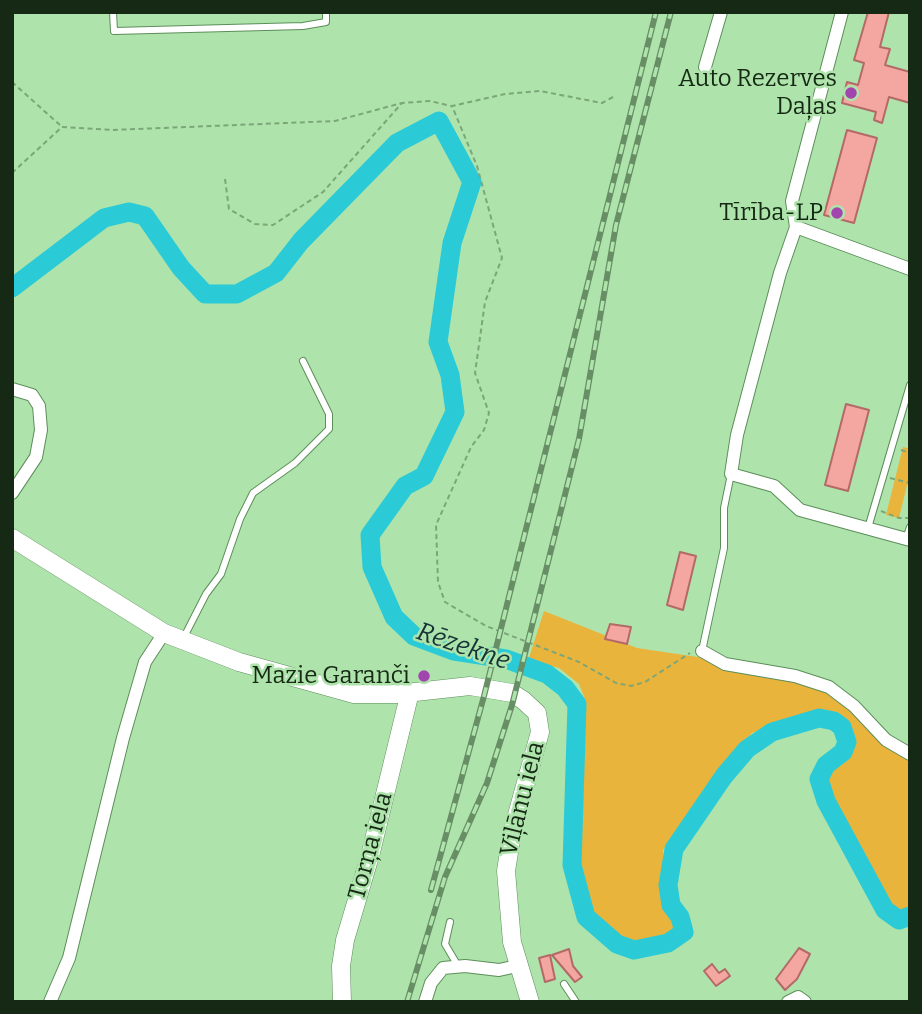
<!DOCTYPE html>
<html>
<head>
<meta charset="utf-8">
<style>
	body { margin:0 }
	#map { position:relative; width:922px; height:1014px; overflow:hidden; background:#aee4ab; font-family:Bitter,serif }
	canvas { display:block }
	.frame { position:absolute; inset:0; border:14px solid #152914; pointer-events:none }
</style>
</head>
<body>
<div id="map">
<canvas width="922" height="1014"></canvas>
<div class="frame"></div>
</div>
<script>
const ctx = document.querySelector('canvas').getContext('2d');
ctx.lineJoin = 'round';
function fill(path, color) { ctx.fillStyle = color; ctx.fill(path, 'evenodd'); }
const toPath = rows => new Path2D(rows.map(r => 'M' + r).join(''));
function strokePath(path, color, width, dash) { ctx.strokeStyle = color; ctx.lineWidth = width; ctx.lineCap = dash ? 'butt' : 'round'; ctx.setLineDash(dash || []); ctx.stroke(path); }
function label(font, color, halo, rows, align = 'center') {
  ctx.font = font + ' Bitter,serif'; ctx.lineWidth = 5; ctx.setLineDash([]); ctx.textBaseline = 'middle'; ctx.strokeStyle = halo; ctx.fillStyle = color; for (const [text, x, y, turn = 0] of rows) {
    ctx.save(); ctx.translate(x, y); ctx.rotate((+turn || 0) * Math.PI / 180); ctx.textAlign = isNaN(turn) ? turn : align; if (halo) ctx.strokeText(text, 0, 0); ctx.fillText(text, 0, 0); ctx.restore();
  }
}
const green = toPath([
	[910,443,910,485,907,485,899,518,886,515,903,447,908,448],
	[544,611,637,648,718,660,829,687,910,754,910,916,899,920,885,910,826,801,819,779,850,755,850,722,823,711,752,733,691,808,663,850,665,907,671,905,684,932,617,944,580,901,572,865,586,702,579,684,559,668,528,661]
]);
const river = toPath([
	[12,288,104,218,129,212,145,216,181,268,205,294,237,294,276,273,301,241,397,143,439,121,472,182,452,243,438,342,450,375,455,412,424,476,405,486,370,535,372,567,394,617,414,636,454,651,506,659,547,674,565,688,577,704,572,865,586,917,617,944,634,950,668,943,684,932,680,917,671,905,668,885,674,849,724,776,747,749,772,732,819,718,834,721,842,727,847,742,843,752,826,765,819,779,826,801,885,910,899,920,910,916]
]);
const building = toPath([
	[868,12,889,12,880,47,890,49,885,65,910,72,910,103,889,97,882,123,874,120,876,112,842,103,847,82,858,85,864,63,854,60,868,12],
	[847,130,877,138,854,223,824,215,847,130],
	[846,404,869,410,848,491,825,485,846,404],
	[680,552,696,556,683,610,667,605,680,552],
	[610,624,631,627,627,644,605,639,610,624],
	[799,948,810,954,797,979,785,990,776,979,799,948],
	[569,949,573,966,582,977,575,982,552,955,569,949],
	[550,955,555,979,545,982,539,958,550,955],
	[712,964,719,973,725,969,730,976,716,986,704,971,712,964]
]);
const path = toPath([
	[12,82,61,126],
	[613,97,602,103,540,91,505,94,452,106,477,166,502,258,485,302,475,373,489,413,484,430,471,447,436,525,438,582,445,602,486,626,579,662,616,683,631,686,645,682,690,653],
	[12,173,62,127,112,130,335,121,402,103],
	[225,179,229,209,255,224,273,225,323,192,402,103,430,101,451,106],
	[901,450,910,453],
	[890,478,910,483],
	[881,511,899,518,910,518]
]);
const lane = toPath([
	[113,12,114,31,303,26,326,22,326,12],
	[868,528,910,385],
	[906,539,910,527],
	[183,639,206,594,221,574,240,519,253,493,295,463,329,429,329,414,303,361],
	[702,651,724,548,724,508,731,474],
	[450,922,445,944,458,966],
	[564,984,576,1002]
]);
const street = toPath([
	[705,67,721,12],
	[796,227,780,273,737,435,731,474,774,486,800,510,910,540],
	[796,227,792,201,842,12],
	[796,227,910,269],
	[12,389,32,395,39,406,41,430,36,457,12,493],
	[702,651,725,664,795,676,829,687,854,706,886,740,910,754],
	[50,1002,69,958,123,738,145,662,164,633],
	[425,1002,431,983,443,968,465,966,499,970,517,966],
	[788,1002,798,997,805,1002]
]);
const secondary = toPath([
	[12,538,164,633,239,662,354,694,397,694,470,686,512,693,523,700,537,713,540,732,512,833,506,871,512,942,530,1002],
	[342,1002,341,966,345,940,370,856,410,692]
]);
const rail = toPath([
	[431,890,484,696,656,12],
	[407,1002,445,877,487,783,512,705,579,439,616,225,671,12]
]);
const markers = [
	[851,93,7,"#a345ae"],
	[837,213,7,"#a345ae"],
	[424,676,7,"#a345ae"]
];
const poiNames = [
	["Auto Rezerves",837,79],
	["Daļas",837,107],
	["Tīrība-LP",823,213],
	["Mazie Garanči",410,676]
];
const streetNames = [
	["Viļānu iela",523,799,-76],
	["Torņa iela",371,846,-75]
];
const waterNames = [
	["Rēzekne",463,647,19]
];
fill(green, '#e9b43c');
strokePath(river, '#2bcad7', 19);
fill(building, '#f4a6a1');
strokePath(building, '#b36a67', 2);
strokePath(lane, '#5c8e5a', 8);
strokePath(street, '#5c8e5a', 14);
strokePath(secondary, '#5c8e5a', 19);
strokePath(path, '#7ba679', 2, [5, 3.5]);
strokePath(lane, '#fff', 6);
strokePath(street, '#fff', 12);
strokePath(secondary, '#fff', 18);
strokePath(rail, '#678e65', 6);
strokePath(rail, '#aee4ab', 3.5, [10]);
for (const [x, y, r, color] of markers) { const dot = new Path2D(); dot.arc(x, y, r, 0, 2 * Math.PI); ctx.fillStyle = color; ctx.fill(dot); strokePath(dot, '#aee4ab', 2.5); }
label('24px', '#152914', '#aee4ab', poiNames, 'right');
label('24px', '#152914', '#aee4ab', streetNames);
label('italic 26px', '#143336', '#aee4ab', waterNames);
</script>
</body>
</html>
